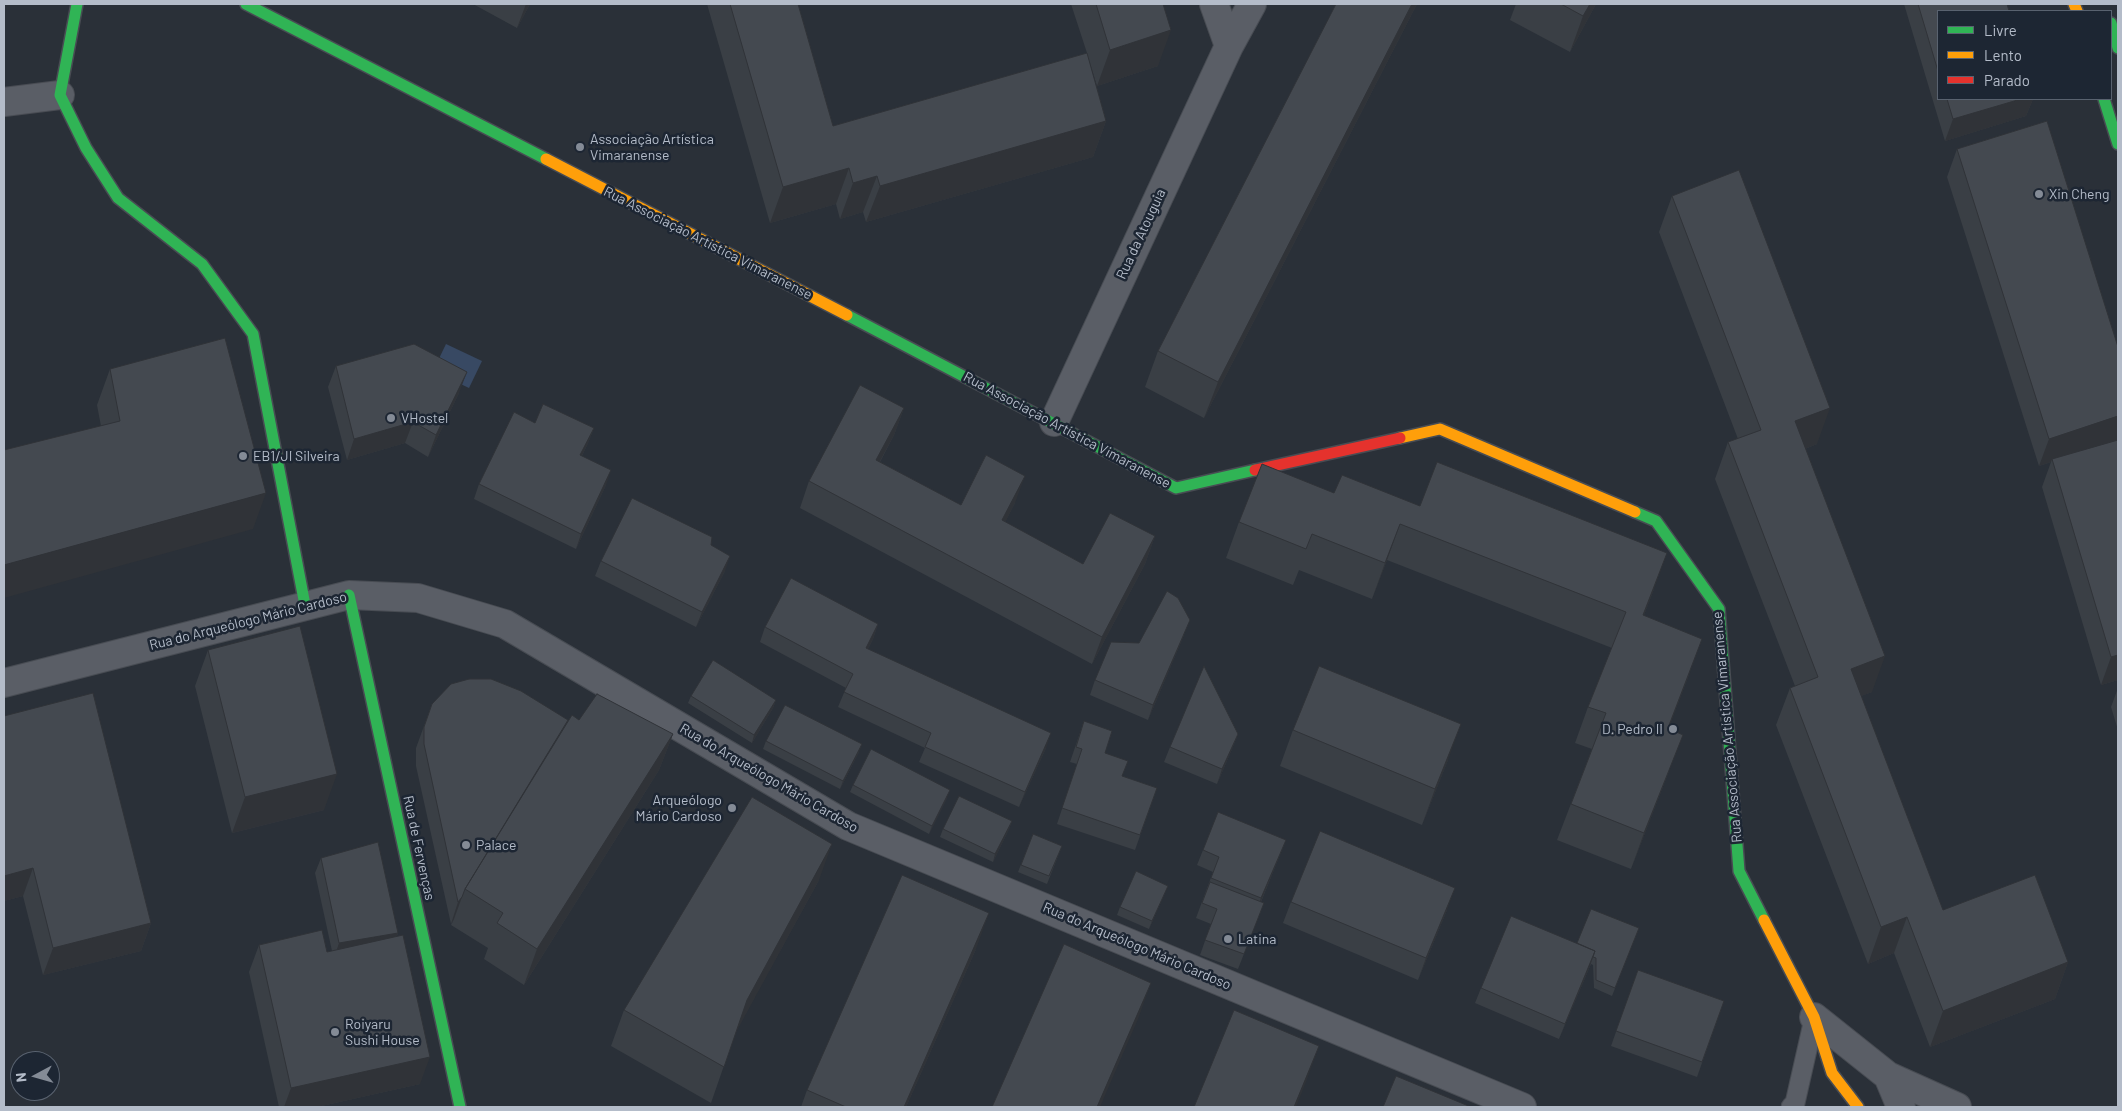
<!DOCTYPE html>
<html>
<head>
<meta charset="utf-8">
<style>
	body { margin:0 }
	#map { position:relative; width:2122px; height:1111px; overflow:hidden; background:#2a3038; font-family:Barlow,sans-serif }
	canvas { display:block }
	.frame { position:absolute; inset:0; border:5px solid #b4bcc9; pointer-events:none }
	.legend { position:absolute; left:1937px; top:10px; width:175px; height:90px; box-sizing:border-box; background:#1d2633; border:1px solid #59626f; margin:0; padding:6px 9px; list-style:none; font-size:15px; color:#b4bcc9 }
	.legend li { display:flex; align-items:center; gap:10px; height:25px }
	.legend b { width:25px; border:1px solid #59626f }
	.north { position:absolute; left:10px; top:1051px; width:50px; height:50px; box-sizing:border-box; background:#1d2633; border:1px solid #59626f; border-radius:50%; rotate:264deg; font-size:14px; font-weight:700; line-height:20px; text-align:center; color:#b4bcc9 }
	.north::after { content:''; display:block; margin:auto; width:18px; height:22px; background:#848b96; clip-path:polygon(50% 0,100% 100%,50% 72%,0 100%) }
</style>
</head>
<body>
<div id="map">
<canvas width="2122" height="1111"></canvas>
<div class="frame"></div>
<ul class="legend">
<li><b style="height:6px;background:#30b455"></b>Livre</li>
<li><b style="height:6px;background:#ff9f0a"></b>Lento</li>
<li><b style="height:6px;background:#e5322d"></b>Parado</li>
</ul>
<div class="north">N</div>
</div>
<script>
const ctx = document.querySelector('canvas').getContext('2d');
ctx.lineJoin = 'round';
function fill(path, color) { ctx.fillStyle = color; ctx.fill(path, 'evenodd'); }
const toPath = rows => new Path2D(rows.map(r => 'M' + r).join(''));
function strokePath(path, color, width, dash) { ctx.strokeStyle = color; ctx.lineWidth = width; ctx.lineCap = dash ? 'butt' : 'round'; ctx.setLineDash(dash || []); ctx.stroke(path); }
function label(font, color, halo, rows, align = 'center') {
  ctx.font = font + ' Barlow,sans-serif'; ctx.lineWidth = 5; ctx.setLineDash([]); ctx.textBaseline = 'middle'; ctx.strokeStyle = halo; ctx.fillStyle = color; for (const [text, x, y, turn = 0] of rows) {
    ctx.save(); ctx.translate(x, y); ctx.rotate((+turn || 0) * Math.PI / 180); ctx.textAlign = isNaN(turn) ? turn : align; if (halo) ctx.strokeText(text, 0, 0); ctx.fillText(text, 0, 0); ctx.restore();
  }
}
const water = toPath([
	[446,344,482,361,469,388,433,371]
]);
const lane = toPath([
	[1791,1107,1795,1103,1814,1019]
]);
const street = toPath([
	[1214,4,1229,46],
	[4,102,60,95],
	[1054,422,1229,46,1252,4],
	[4,683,349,595,418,598,505,624,848,826,1522,1107],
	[1814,1017,1888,1076,1957,1107],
	[1888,1076,1901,1107]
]);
const fast = toPath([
	[77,4,60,95,86,148,118,198,202,264,253,334,305,605],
	[246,4,546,159],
	[2111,23,2118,48],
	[2104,99,2118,144],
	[847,315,1176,488,1255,470],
	[1635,512,1656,521,1719,609,1739,871,1764,920],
	[349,595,460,1107]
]);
const slow = toPath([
	[2074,4,2077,11],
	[546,159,847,315],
	[1400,438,1440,429,1635,512],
	[1764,920,1814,1017,1832,1073,1858,1107]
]);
const jam = toPath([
	[1255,470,1400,438]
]);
const wall = toPath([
	[473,4,530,4,517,28],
	[707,4,798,4,833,126,1087,53,1071,4,1163,4,1158,66,1097,86,1088,57,1106,121,1093,157,866,222,863,212,840,219,836,204,770,223],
	[1336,4,1417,4,1204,418,1145,387,1158,351],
	[1516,4,1596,4,1570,52,1510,20],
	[1904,4,2007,4,1938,11,1938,99,2033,99,2026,116,1945,141],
	[2047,121,2118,680,2101,685,2042,487,2051,462,2039,466,1947,177,1957,149],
	[1672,196,1817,444,1805,449,1872,692,1861,696,1943,910,2068,962,2055,999,1930,1047,1894,953,1868,964,1776,725,1790,688,1795,686,1715,479,1728,442,1738,439,1659,232],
	[336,366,459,393,428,457,405,443,347,460,328,387],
	[110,369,253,529,101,426,97,405],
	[904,408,894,435,880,462,961,505,1015,503,1005,522,1083,564,1155,536,1145,564,1092,664,800,508,809,481],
	[535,423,594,428,588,443,582,456,606,485,576,549,474,499,479,484],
	[1334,493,1420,506,1654,589,1644,615,1689,675,1668,729,1669,771,1631,869,1557,840,1592,749,1575,743,1588,707,1612,648,1387,560,1372,599,1299,570,1293,585,1226,558,1239,522],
	[711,545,725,571,696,627,595,576,601,561],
	[878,624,873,639,868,649,1046,748,1019,807,919,762,925,748,838,707,846,688,760,642,765,627],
	[1184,635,1148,720,1090,695,1095,680,1139,643],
	[208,650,324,810,232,833,195,686],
	[2118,688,2118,730,2111,707],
	[691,696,776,700,773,708,752,743,688,703],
	[432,704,568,720,579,720,673,734,659,770,524,985,484,959,488,948,451,925,454,919,451,924,416,766,416,748],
	[4,716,151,923,141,951,43,975,23,896,4,901],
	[1084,721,1105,753,1122,776,1157,788,1135,850,1057,824,1077,764,1070,762],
	[1293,730,1448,760,1422,825,1280,766],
	[1238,734,1232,749,1217,784,1164,762,1170,747],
	[766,741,859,752,840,789,763,749],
	[853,785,947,798,929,834,850,792],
	[1012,821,1009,829,993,862,940,837,943,829],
	[1033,834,1062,846,1047,884,1018,872],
	[1286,840,1261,902,1264,903,1238,969,1200,955,1211,924,1196,918,1213,872,1197,865,1203,850],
	[321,858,398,933,397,936,420,1084,317,1107,279,1107,249,972,259,945,327,952,332,951,315,873],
	[819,880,736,1031,711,1103,611,1046,624,1010],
	[1168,886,1149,929,1117,915,1120,907],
	[1291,902,1447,910,1418,980,1283,923],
	[1639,928,1612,996,1594,988,1593,965,1591,964,1559,1039,1475,1003,1481,988,1577,943],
	[976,949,906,1107,801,1107,807,1090],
	[1638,970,1724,1001,1697,1077,1611,1046]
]);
const shadedWall = toPath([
	[526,4,530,4,517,28],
	[1412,4,1417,4,1204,418,1218,382],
	[1590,4,1596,4,1570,52,1583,16],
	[1171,30,1158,66,1097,86,1110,50],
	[2021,99,2033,99,2026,116,1945,141,1953,119],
	[1106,121,1093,157,866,222,880,186],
	[849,168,836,204,770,223,783,187],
	[877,176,863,212,840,219,853,183],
	[467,372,459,393,428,457,436,435],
	[904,408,894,435,866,487,876,460],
	[1830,408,1817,444,1782,458,1795,421],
	[2118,416,2118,441,2052,459,2051,462,2039,466,2049,439],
	[413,422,405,443,347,460,354,439],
	[594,428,588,443,575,470,580,455],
	[611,470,606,485,576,549,581,534],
	[1025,476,1015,503,992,548,1002,520],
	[266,493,253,529,4,598,4,565],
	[1400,524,1387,560,1372,599,1385,563],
	[1155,536,1145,564,1092,664,1102,637],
	[1667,553,1654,589,1630,651,1643,615],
	[730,556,725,571,696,627,702,612],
	[1190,620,1184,635,1148,720,1153,705],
	[878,624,873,639,861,663,866,648],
	[1702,639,1689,675,1655,764,1668,728],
	[2118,655,2118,680,2101,685,2111,657],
	[1885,656,1872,692,1838,705,1851,669],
	[776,700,773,708,752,743,754,735],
	[1461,724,1448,760,1422,825,1435,789],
	[1051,733,1046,748,1019,807,1025,792],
	[673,734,659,770,524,985,537,949],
	[1238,734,1232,749,1217,784,1222,769],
	[1683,735,1669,771,1631,869,1644,833],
	[862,744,859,752,840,789,843,781],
	[337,774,324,810,232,833,245,797],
	[950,790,947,798,929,834,932,826],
	[1012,821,1009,829,993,862,995,854],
	[1286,840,1280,855,1256,913,1261,898],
	[832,844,819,880,734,1036,747,1000],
	[33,868,23,896,4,901,4,876],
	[1168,886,1165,893,1149,929,1152,921],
	[1455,888,1447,910,1418,980,1426,958],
	[462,897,454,919,451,924,458,902],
	[989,913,976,949,906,1107,904,1107],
	[1907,917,1894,953,1868,964,1881,927],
	[151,923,141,951,43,975,53,948],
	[398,933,393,948,334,958,339,943],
	[1595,951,1590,966,1559,1039,1565,1024],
	[2068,962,2055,999,1930,1047,1943,1011],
	[1151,983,1138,1019,1100,1107,1097,1107],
	[1319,1046,1306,1082,1296,1107,1294,1107],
	[430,1057,420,1084,317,1107,284,1107,291,1088]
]);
const building = toPath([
	[730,4,798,4,833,126,1087,53,1106,121,880,186,877,176,853,183,849,168,783,187,730,4],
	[1096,4,1163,4,1171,30,1110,50,1096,4],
	[1336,4,1412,4,1218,382,1158,351,1336,4],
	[1561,4,1590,4,1583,16,1561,4],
	[1918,4,2007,4,2009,11,1938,11,1938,71,1918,4],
	[1947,99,2021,99,1953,119,1947,99],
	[2047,121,2118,347,2118,416,2049,439,1957,149,2047,121],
	[1739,170,1830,408,1795,421,1885,656,1851,669,1943,910,2035,875,2068,962,1943,1011,1907,917,1881,927,1790,688,1818,677,1728,442,1761,430,1672,196,1739,170],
	[225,338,266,493,4,565,4,450,120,421,110,369,225,338],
	[414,344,467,372,436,435,413,422,354,439,336,366,414,344],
	[860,385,904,408,876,460,961,505,986,455,1025,476,1002,520,1083,564,1110,513,1155,536,1102,637,809,481,860,385],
	[543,404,594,428,580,455,611,470,581,534,479,484,514,412,535,423,543,404],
	[2118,440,2118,655,2111,657,2052,459,2118,440],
	[1437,462,1667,553,1643,615,1702,639,1668,728,1683,735,1644,833,1571,804,1606,713,1588,707,1626,612,1400,524,1385,563,1312,534,1306,549,1239,522,1262,464,1334,493,1342,475,1420,506,1437,462],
	[632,498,712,537,711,545,730,556,702,612,601,561,632,498],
	[791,578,878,624,866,648,1051,733,1025,792,925,747,931,733,844,692,853,674,765,627,791,578],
	[1167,591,1178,598,1190,620,1153,705,1095,680,1111,642,1139,643,1167,591],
	[300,626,337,774,245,797,208,650,300,626],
	[713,660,776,700,754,735,691,696,713,660],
	[1204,666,1238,734,1222,769,1170,747,1204,666],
	[1319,666,1461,724,1435,789,1293,730,1319,666],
	[469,679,491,679,521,691,568,720,465,889,462,897,458,902,424,744,424,727,432,704,451,684,469,679],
	[93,693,151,923,53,948,33,868,4,876,4,716,93,693],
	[597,694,673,734,537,949,497,923,503,913,465,889,572,715,579,720,597,694],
	[785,705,862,744,843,781,766,741,785,705],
	[1084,721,1112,731,1105,753,1128,761,1122,776,1157,788,1140,835,1062,808,1082,749,1076,747,1084,721],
	[871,749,950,790,932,826,853,785,871,749],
	[959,796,1012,821,995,854,943,829,959,796],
	[752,797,832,844,747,1000,724,1067,624,1010,752,797],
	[1218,812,1286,840,1261,898,1211,878,1219,857,1203,850,1218,812],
	[1320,831,1455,888,1426,958,1291,902,1320,831],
	[1033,834,1062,846,1049,876,1021,865,1033,834],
	[378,842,398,933,339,943,321,858,378,842],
	[1136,871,1168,886,1152,921,1120,907,1136,871],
	[902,875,989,913,904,1107,846,1107,807,1090,902,875],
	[1210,882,1264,903,1244,954,1205,940,1217,909,1202,903,1210,882],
	[1591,909,1639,928,1615,988,1596,980,1596,958,1593,957,1595,951,1577,943,1591,909],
	[1511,916,1595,951,1565,1024,1481,988,1511,916],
	[322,930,327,952,403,935,430,1057,291,1088,259,945,322,930],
	[1064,944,1151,983,1097,1107,992,1107,1064,944],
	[1638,970,1724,1001,1702,1062,1616,1031,1638,970],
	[1234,1010,1319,1046,1294,1107,1194,1107,1234,1010],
	[1396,1076,1471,1107,1383,1107,1396,1076]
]);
const markers = [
	[580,147,5,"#848b96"],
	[2039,194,5,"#848b96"],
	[391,418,5,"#848b96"],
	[243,456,5,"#848b96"],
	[1673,729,5,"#848b96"],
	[732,808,5,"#848b96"],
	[466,845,5,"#848b96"],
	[1228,939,5,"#848b96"],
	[335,1032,5,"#848b96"]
];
const poiNames = [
	["Associação Artística",590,139],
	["Vimaranense",590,155],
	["Xin Cheng",2049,194],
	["VHostel",401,418],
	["EB1/JI Silveira",253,456],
	["D. Pedro II",1663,729,"right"],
	["Arqueólogo",722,800,"right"],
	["Mário Cardoso",722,816,"right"],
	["Palace",476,845],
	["Latina",1238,939],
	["Roiyaru",345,1024],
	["Sushi House",345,1040]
];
const streetNames = [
	["Rua da Atouguia",1141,234,-65],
	["Rua Associação Artística Vimaranense",708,243,27],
	["Rua Associação Artística Vimaranense",1067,430,28],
	["Rua do Arqueólogo Mário Cardoso",248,621,-14],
	["Rua Associação Artística Vimaranense",1727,727,-95],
	["Rua do Arqueólogo Mário Cardoso",769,778,30],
	["Rua de Fervenças",419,848,78],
	["Rua do Arqueólogo Mário Cardoso",1137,946,23]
];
fill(water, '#384963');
strokePath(lane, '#484c53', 21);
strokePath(street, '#484c53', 30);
strokePath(fast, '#484c53', 14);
strokePath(slow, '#484c53', 14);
strokePath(jam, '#484c53', 14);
strokePath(lane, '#5a5e66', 19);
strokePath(street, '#5a5e66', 28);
strokePath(fast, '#30b455', 11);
strokePath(slow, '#ff9f0a', 11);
strokePath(jam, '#e5322d', 11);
fill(wall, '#3a3f45');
fill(shadedWall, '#303338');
fill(building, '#444950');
strokePath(building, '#303338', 1);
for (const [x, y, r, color] of markers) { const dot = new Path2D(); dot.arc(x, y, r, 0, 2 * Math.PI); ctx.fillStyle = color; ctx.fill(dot); strokePath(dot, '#1d2633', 2); }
label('14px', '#b4bcc9', '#1d2633', poiNames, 'left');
label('14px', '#b4bcc9', '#1d2633', streetNames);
</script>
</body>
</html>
